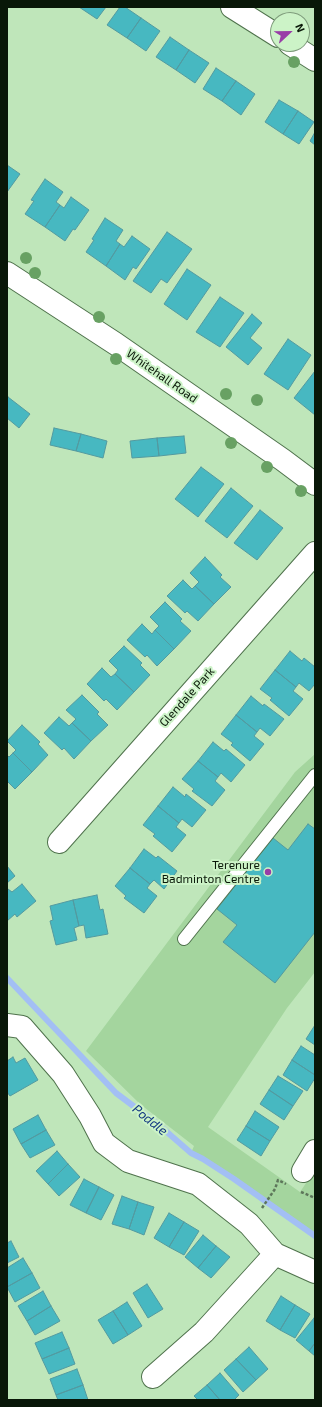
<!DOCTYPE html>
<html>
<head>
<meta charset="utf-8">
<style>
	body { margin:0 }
	#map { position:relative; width:322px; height:1407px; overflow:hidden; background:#bfe6ba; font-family:"Exo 2",sans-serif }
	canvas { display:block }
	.frame { position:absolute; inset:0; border:8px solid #091708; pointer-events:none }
	.north { position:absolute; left:270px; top:12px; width:40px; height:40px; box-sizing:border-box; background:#ccf3c7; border:1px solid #7e9b7b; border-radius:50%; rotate:68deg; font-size:11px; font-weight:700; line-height:16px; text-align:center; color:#091708 }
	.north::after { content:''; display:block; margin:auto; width:14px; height:18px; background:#993da7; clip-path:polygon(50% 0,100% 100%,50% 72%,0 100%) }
</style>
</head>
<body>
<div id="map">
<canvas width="322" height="1407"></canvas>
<div class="frame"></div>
<div class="north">N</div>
</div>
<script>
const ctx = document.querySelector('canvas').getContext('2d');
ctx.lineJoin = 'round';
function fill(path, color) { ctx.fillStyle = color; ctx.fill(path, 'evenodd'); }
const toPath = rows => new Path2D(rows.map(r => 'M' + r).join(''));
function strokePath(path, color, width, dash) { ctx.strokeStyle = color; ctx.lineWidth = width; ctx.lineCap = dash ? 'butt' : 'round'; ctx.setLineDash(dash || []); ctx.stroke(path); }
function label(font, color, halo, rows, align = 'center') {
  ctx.font = font + ' "Exo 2",sans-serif'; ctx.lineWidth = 4; ctx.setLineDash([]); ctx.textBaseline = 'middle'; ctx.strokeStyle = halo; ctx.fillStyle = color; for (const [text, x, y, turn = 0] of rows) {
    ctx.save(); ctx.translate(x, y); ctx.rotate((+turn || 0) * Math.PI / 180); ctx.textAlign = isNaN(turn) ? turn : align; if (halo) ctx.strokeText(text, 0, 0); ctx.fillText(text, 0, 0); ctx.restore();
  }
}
const green = toPath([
	[315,754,315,972,287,1008,208,1127,300,1192,315,1170,315,1236,234,1179,203,1159,191,1153,194,1146,140,1104,86,1051,295,772]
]);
const stream = toPath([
	[7,978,116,1093,160,1126,191,1153,203,1159,234,1179,315,1236]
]);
const building = toPath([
	[79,7,106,7,97,19,79,7],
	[120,7,125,7,141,18,127,38,107,25,120,7],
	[141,18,160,31,146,51,127,38,141,18],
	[170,37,189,50,176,70,156,57,170,37],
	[189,50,209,63,195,83,176,70,189,50],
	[216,68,236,81,222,101,203,89,216,68],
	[236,81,255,94,241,115,222,101,236,81],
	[279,100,298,111,283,134,265,122,279,100],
	[298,111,314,122,299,144,283,134,298,111],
	[315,132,315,145,310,141,315,132],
	[7,165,20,174,7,192,7,165],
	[45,179,63,192,56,202,60,205,45,227,25,214,34,201,31,200,45,179],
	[71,197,89,210,75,230,73,229,65,241,45,227,60,205,64,208,71,197],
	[105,218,123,230,116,241,120,244,106,266,86,252,94,240,92,239,105,218],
	[167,232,192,249,167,283,161,279,151,293,133,281,167,232],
	[132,236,150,249,136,269,133,267,125,280,106,266,120,244,124,247,132,236],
	[187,269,211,285,187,320,164,304,187,269],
	[220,297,244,313,220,347,196,332,220,297],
	[252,314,262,323,250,338,262,348,248,365,226,347,252,314],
	[288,339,311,355,288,390,264,374,288,339],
	[315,371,315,415,294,398,315,371],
	[8,397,30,414,19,428,7,418,7,398,8,397],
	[54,428,81,434,76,451,50,445,54,428],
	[81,434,107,441,103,458,76,451,81,434],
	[184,436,186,453,159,456,157,438,184,436],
	[157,438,159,456,132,458,130,441,157,438],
	[201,467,224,484,198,517,175,499,201,467],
	[231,488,253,506,227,538,205,521,231,488],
	[260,510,283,528,257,560,234,543,260,510],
	[205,557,222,575,220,577,231,587,214,604,195,586,199,582,190,573,205,557],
	[183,580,192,589,195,586,214,604,198,621,187,611,185,613,167,596,183,580],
	[165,602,182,619,180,621,191,631,174,649,155,630,159,626,150,617,165,602],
	[142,624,152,634,155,630,174,649,157,666,147,655,145,657,127,640,142,624],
	[124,646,142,663,140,665,150,675,134,692,115,674,118,670,109,661,124,646],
	[290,651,302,661,304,658,315,667,315,684,309,691,299,683,296,687,275,670,290,651],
	[102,668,111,677,115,674,134,692,117,710,106,699,104,701,87,684,102,668],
	[275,670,296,687,293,691,303,699,289,716,270,700,272,698,260,689,275,670],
	[82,695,99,712,97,714,108,725,91,741,72,723,76,719,66,710,82,695],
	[251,696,263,706,264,704,284,719,270,736,260,728,257,732,236,715,251,696],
	[236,715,257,732,254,736,264,744,250,761,231,745,233,743,221,734,236,715],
	[59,717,69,726,72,723,91,741,74,759,64,748,62,750,44,733,59,717],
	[22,725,40,742,38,744,48,755,32,772,13,753,16,750,7,741,22,725],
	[213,742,224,751,226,749,245,765,231,782,221,773,218,777,198,761,213,742],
	[13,753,32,772,15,789,7,781,7,755,9,757,13,753],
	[198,761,218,777,215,781,225,790,212,806,192,791,194,789,182,779,198,761],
	[173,787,185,797,186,794,206,810,192,827,182,819,179,823,158,806,173,787],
	[158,806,179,823,176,827,186,835,172,852,153,836,155,834,143,825,158,806],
	[308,824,315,829,315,932,275,983,223,942,237,925,217,909,273,838,288,850,308,824],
	[144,849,156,858,158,856,177,871,164,889,154,880,150,884,130,868,144,849],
	[7,866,15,876,7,883,7,866],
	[130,868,150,884,147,888,157,896,144,913,124,898,126,896,115,886,130,868],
	[22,884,36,901,17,917,15,914,7,921,7,890,8,889,12,892,22,884],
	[97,895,100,910,103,909,108,934,86,938,84,925,79,926,73,900,97,895],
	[73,900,79,926,74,928,77,940,56,945,50,921,53,920,50,906,73,900],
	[315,1025,315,1045,306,1039,315,1025],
	[301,1046,315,1055,315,1075,292,1060,301,1046],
	[13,1057,16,1063,25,1058,38,1080,10,1096,7,1092,7,1061,13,1057],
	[292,1060,315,1075,315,1078,307,1091,283,1075,292,1060],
	[278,1076,303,1091,293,1106,269,1090,278,1076],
	[269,1090,293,1106,284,1120,260,1104,269,1090],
	[255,1111,279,1127,270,1141,246,1126,255,1111],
	[38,1115,46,1130,21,1144,13,1129,38,1115],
	[246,1126,270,1141,261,1156,237,1140,246,1126],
	[46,1130,55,1145,30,1158,21,1144,46,1130],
	[57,1151,68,1164,48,1184,36,1171,57,1151],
	[68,1164,80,1177,59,1196,48,1184,68,1164],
	[84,1179,99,1187,86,1213,70,1205,84,1179],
	[99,1187,114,1195,101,1220,86,1213,99,1187],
	[122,1196,138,1202,129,1229,112,1224,122,1196],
	[138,1202,154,1207,144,1235,129,1229,138,1202],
	[169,1213,184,1222,169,1247,154,1238,169,1213],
	[184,1222,199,1231,184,1255,169,1247,184,1222],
	[203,1235,216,1246,198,1268,185,1257,203,1235],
	[11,1241,19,1257,7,1263,7,1243,11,1241],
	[216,1246,230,1257,211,1278,198,1268,216,1246],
	[23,1258,32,1273,7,1287,7,1268,23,1258],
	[32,1273,40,1288,15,1302,7,1287,32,1273],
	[147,1284,163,1309,148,1318,133,1293,147,1284],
	[43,1291,51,1306,27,1321,18,1306,43,1291],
	[281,1296,295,1305,280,1330,266,1321,281,1296],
	[127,1302,142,1326,128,1335,113,1311,127,1302],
	[295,1305,310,1314,295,1338,280,1330,295,1305],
	[51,1306,60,1321,35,1335,27,1321,51,1306],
	[113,1311,128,1335,113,1344,98,1320,113,1311],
	[314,1318,315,1343,309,1351,296,1340,314,1318],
	[62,1332,69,1348,42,1359,35,1343,62,1332],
	[315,1343,315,1356,309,1351,315,1343],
	[249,1347,268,1369,256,1380,236,1359,249,1347],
	[69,1348,75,1364,49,1374,42,1359,69,1348],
	[236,1359,256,1380,243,1392,224,1370,236,1359],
	[77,1369,83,1385,56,1395,50,1379,77,1369],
	[220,1373,239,1395,234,1400,220,1400,207,1385,220,1373],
	[83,1385,88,1400,58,1400,56,1395,83,1385],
	[207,1385,220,1400,198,1400,194,1396,207,1385]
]);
const path = toPath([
	[301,1192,315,1198],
	[262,1208,275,1189,278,1180,286,1184]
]);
const service = toPath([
	[184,939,315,775]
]);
const minor = toPath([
	[232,7,278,36],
	[290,44,315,60],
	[59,842,315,553],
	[7,1025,22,1027,63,1074,90,1116,104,1143,128,1161,198,1184,249,1224,275,1254,315,1272],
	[303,1171,315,1151],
	[153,1377,204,1332,275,1254]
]);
const tertiary = toPath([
	[7,273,116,344,283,460,315,484]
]);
const trees = [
	[294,62],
	[26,258],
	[35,273],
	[99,317],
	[116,359],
	[226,394],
	[257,400],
	[231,443],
	[267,467],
	[301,491]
];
const markers = [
	[268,872,4,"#993da7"]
];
const streetNames = [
	["Whitehall Road",162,376,35],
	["Glendale Park",187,697,-48]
];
const poiNames = [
	["Terenure",260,865],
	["Badminton Centre",260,879]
];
const waterNames = [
	["Poddle",150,1120,39]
];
fill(green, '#a4d59e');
strokePath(stream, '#a3bff4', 6);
fill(building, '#47b8c1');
strokePath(building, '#539aa0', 1);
strokePath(service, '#4f724c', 14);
strokePath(minor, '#4f724c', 24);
strokePath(tertiary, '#4f724c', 24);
strokePath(path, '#5d765a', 2.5, [3, 2]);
strokePath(service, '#fff', 12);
strokePath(minor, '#fff', 22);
strokePath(tertiary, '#fff', 22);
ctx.fillStyle = '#68a163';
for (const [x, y] of trees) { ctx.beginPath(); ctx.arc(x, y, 6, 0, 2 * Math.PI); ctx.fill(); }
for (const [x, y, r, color] of markers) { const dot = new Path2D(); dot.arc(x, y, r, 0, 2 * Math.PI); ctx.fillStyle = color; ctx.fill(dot); strokePath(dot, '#ccf3c7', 1.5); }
label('12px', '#091708', '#ccf3c7', streetNames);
label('12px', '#091708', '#ccf3c7', poiNames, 'right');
label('italic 13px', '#143882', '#ccf3c7', waterNames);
</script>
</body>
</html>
